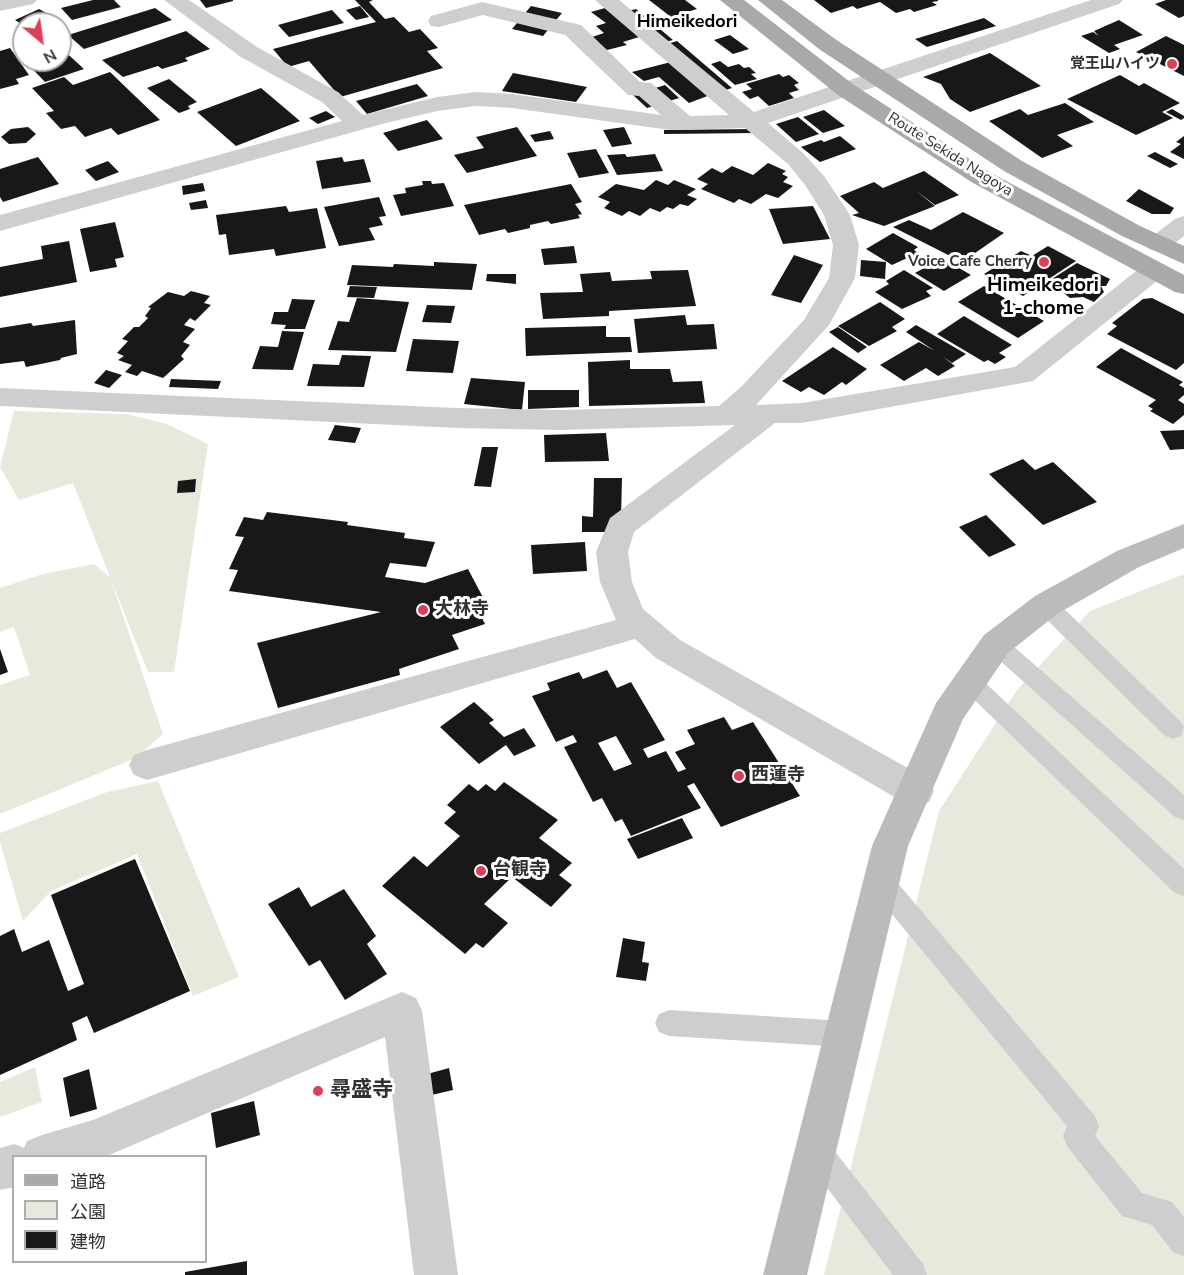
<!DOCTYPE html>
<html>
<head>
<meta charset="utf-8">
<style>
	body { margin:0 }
	#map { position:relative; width:1184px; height:1275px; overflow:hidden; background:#fff; font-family:"Nunito Sans","Noto Sans JP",sans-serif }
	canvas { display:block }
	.legend { position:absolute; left:12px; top:1155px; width:195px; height:108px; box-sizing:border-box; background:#fff; border:2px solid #adadad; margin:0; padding:8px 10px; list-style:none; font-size:18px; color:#313131 }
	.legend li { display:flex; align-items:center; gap:12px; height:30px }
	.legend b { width:30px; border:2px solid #adadad }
	.north { position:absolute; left:12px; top:12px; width:60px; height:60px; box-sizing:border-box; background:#fff; border:2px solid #adadad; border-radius:50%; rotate:151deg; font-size:16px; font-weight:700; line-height:24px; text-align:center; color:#313131 }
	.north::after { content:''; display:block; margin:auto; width:21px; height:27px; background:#dc3f58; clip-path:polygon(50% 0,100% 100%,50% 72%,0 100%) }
</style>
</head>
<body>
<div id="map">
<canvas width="1184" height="1275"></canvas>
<ul class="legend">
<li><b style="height:8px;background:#a9a9a9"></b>道路</li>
<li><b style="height:16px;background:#e5eadd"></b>公園</li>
<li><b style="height:16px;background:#181818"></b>建物</li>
</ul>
<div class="north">N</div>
</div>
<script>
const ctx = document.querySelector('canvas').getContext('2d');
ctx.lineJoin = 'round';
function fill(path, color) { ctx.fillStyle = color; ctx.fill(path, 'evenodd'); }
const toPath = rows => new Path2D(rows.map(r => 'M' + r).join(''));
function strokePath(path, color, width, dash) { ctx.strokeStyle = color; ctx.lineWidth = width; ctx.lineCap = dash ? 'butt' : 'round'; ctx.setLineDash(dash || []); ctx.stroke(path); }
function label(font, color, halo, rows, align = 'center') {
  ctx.font = font + ' "Nunito Sans","Noto Sans JP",sans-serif'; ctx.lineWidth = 6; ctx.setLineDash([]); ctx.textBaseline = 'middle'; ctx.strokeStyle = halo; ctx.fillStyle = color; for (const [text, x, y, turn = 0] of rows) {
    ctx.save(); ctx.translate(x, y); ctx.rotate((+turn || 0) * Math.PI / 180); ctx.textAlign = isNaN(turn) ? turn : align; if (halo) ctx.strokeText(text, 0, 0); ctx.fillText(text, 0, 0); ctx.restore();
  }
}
const green = toPath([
	[14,411,126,414,167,424,208,444,174,672,148,672,111,580,163,734,136,758,0,814,0,685,30,675,14,627,0,632,0,588,43,574,94,564,110,577,73,483,19,500,0,467],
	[1184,574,1184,1275,824,1275,939,811,1017,690,1090,611],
	[158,781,239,977,193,996,137,854,51,891,23,921,0,842,0,833,107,792],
	[35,1067,42,1102,0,1117,0,1082]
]);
const building = toPath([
	[93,0,114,0,121,7,72,20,61,8],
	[200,0,233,0,233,1,206,8],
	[355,0,373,0,369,2,385,19,394,17,409,32,420,29,438,48,427,51,443,68,340,97,309,61,288,67,273,49,376,22],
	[649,0,685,0,697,9,671,17],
	[814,0,938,0,938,1,932,2,937,5,914,12,910,9,896,13,880,2,857,9,853,6,831,13],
	[1166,0,1184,0,1184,16,1179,18,1155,4],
	[360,6,369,17,356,20,346,10],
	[531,6,562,13,543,36,512,29],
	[155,8,172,20,84,49,68,35],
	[605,8,639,37,623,42,627,45,607,50,592,37,604,33,596,26,606,23,591,12],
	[39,9,63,22,24,26,15,20],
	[636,9,673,40,662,43,625,12],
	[332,10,344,23,289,37,278,25],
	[984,18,996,26,927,47,915,39],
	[1119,20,1143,35,1114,45,1120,49,1109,53,1081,36,1093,32,1099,36,1094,31],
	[186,31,210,49,185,58,188,61,162,69,158,66,123,77,102,60],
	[730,35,749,49,733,54,714,40],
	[1166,36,1184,45,1184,76,1136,52],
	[677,41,732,88,719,92,664,45],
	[24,47,24,60,60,60,60,47,84,69,45,82,14,50],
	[10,48,29,75,16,79,19,84,0,89,0,51],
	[990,53,1041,86,970,112,950,99,941,84,923,77],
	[720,61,728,67,739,64,744,68,749,67,756,73,751,74,757,79,735,85,711,64],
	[671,62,710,95,689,103,659,77,644,81,632,72],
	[110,72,160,120,118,135,111,128,85,137,75,126,61,129,46,113,54,111,32,88,64,77,73,85],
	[513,73,587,87,576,102,502,91],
	[779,74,783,77,789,75,799,83,794,85,799,90,789,93,794,98,769,106,758,96,750,99,742,92,752,89,746,84],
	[1120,75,1139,86,1144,83,1180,103,1162,112,1173,118,1136,135,1067,99],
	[169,79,197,102,188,106,190,109,179,113,147,88],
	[417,84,428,96,367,114,356,101],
	[665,85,679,98,647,108,633,95],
	[261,88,300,121,236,146,197,112],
	[1065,103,1094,122,1057,135,1073,146,1042,158,989,121,1020,109,1028,115],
	[1172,109,1184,116,1184,118,1181,120,1166,112],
	[824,110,845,126,823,133,803,117],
	[326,111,335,117,318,124,309,118],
	[798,117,819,134,796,142,776,124],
	[427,120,443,139,398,151,383,133],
	[28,127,36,134,26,143,9,144,1,137,11,129],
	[517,127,537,156,467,173,454,155,484,148,476,137],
	[624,127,632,144,612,147,603,130],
	[756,129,757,133,664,134,664,130],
	[550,131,554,139,535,142,530,135],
	[840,136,856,149,820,162,801,147,821,140,824,142],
	[1184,136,1184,159,1170,152,1181,144,1176,142],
	[596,149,609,173,579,178,567,153],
	[1155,152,1178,164,1170,168,1147,156],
	[625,154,627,157,655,154,663,171,617,175,607,155],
	[38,157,59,184,3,202,0,197,0,169],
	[342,157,344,162,364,159,371,182,322,189,316,161],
	[108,161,119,172,96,181,85,170],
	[768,163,786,171,782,174,788,177,783,182,793,186,778,198,766,194,751,204,739,199,734,203,701,189,708,184,697,179,712,168,722,173,732,166,753,175],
	[924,171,959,195,935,205,915,190,935,206,884,226,852,215,859,213,840,196,874,182,883,188],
	[656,180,668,185,674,180,696,189,687,195,697,199,688,206,680,204,673,209,667,207,660,212,650,208,640,216,629,211,622,216,604,208,610,202,598,197,616,184,644,190],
	[422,181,431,181,432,184,444,183,454,206,401,216,393,195,406,193,405,188,423,185],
	[203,183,205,191,183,195,182,186],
	[571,184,582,202,575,204,582,214,578,215,580,218,551,224,548,221,530,225,530,228,508,233,505,229,479,235,464,205],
	[1139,189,1174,208,1170,214,1152,214,1126,201],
	[379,197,386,216,379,217,383,225,369,228,375,240,339,246,324,207],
	[206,200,208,208,191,210,189,203],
	[286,206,289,212,317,208,326,248,276,256,274,249,229,255,226,234,219,235,216,215],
	[813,206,830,239,783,244,769,209],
	[963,212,1004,233,962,262,893,227,909,220,931,230],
	[115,222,124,257,115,259,117,267,90,272,80,229],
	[893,233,918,247,914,250,918,253,892,265,866,249],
	[69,241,77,282,0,297,0,267,43,259,41,246],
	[574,246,577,263,544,265,541,249],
	[1048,246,1076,261,1023,296,984,274,1021,251,1032,256],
	[794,255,823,265,801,303,771,295],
	[942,258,971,275,944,291,915,273],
	[861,260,886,262,885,279,860,276],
	[434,262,477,264,472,290,347,285,352,265,393,267,394,264,434,266],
	[1077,263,1110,279,1106,286,1101,286,1104,292,1094,302,1083,297,1070,298,1060,290,1058,286,1047,282],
	[688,270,696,306,609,311,609,316,543,319,540,293,583,292,580,274,610,272,612,281,652,279,650,271],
	[904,270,933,288,926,291,931,296,902,309,875,292,889,284,886,281],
	[487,274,516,274,516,284,486,281],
	[350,286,377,287,374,298,347,297],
	[984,286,1044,321,1018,338,958,302],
	[191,291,210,296,204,303,211,305,195,321,190,318,184,325,195,329,183,342,190,345,181,356,184,359,163,378,142,371,137,376,125,372,132,365,118,360,124,356,117,353,128,341,122,339,134,327,139,327,148,318,145,316,151,308,148,307,168,292,184,296],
	[357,298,409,302,396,352,328,350,338,321,349,322],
	[1152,298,1184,314,1184,363,1176,370,1107,334,1117,326,1112,323,1143,299],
	[292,299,315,300,305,329,284,329,286,325,271,324,274,312,288,312],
	[880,302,905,319,892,327,897,331,869,346,838,326],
	[427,305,455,306,451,323,422,322],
	[685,315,687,325,714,324,717,349,638,353,634,319],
	[964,316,1012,345,999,353,1006,357,995,364,988,360,984,362,937,334],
	[75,320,77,354,61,358,60,360,26,367,24,361,0,364,0,328,31,323,33,326],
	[916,325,966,354,952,363,942,356,955,366,938,376,926,368,904,381,880,365,919,342,935,351,906,332],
	[606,326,606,337,630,337,632,352,526,356,525,328],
	[838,327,867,347,858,353,829,332],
	[282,331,304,332,293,370,252,369,260,346,278,347],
	[413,339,459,341,453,373,406,371],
	[833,347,867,369,846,385,842,382,824,395,809,387,801,392,782,381],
	[1121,348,1183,382,1179,385,1184,388,1184,395,1178,400,1184,404,1184,415,1173,424,1150,411,1153,409,1148,406,1156,400,1096,367],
	[342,355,371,356,364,387,307,386,313,364,339,365],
	[630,360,630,369,670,369,673,382,702,381,705,403,589,406,588,362],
	[106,370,122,375,109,388,94,383],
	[471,378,525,382,522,410,464,404],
	[171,379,221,381,218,389,169,387],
	[528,390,579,390,579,407,528,409],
	[335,425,361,428,355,443,328,440],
	[1184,430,1184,449,1170,450,1160,431],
	[606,433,609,461,545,462,544,435],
	[482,447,498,447,491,487,474,486],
	[1023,459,1035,470,1053,462,1097,502,1043,525,989,474],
	[594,478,622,478,621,518,610,532,582,532,582,516,593,517],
	[196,479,195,492,177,493,178,481],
	[267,512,348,522,347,525,405,533,404,538,435,542,426,567,390,563,385,577,425,583,468,569,487,605,477,608,485,624,452,635,459,649,399,669,400,675,278,708,257,643,381,612,229,591,238,570,229,569,244,537,235,536,244,517,263,520],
	[986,515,1016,545,989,557,959,527],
	[585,542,587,571,533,574,531,545],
	[0,649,8,672,0,675],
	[607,670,617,688,631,682,665,740,643,749,648,758,666,751,678,772,686,769,675,752,695,744,687,730,724,717,732,730,753,722,800,796,721,827,694,783,687,786,701,808,631,836,622,819,615,822,602,798,593,802,564,747,577,742,573,735,556,742,532,696,550,690,547,683,579,672,583,679],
	[616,736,632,764,614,771,598,743],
	[474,702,494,720,489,723,504,737,524,728,536,746,514,756,506,745,479,764,440,727],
	[504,782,558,820,539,838,572,863,559,875,572,885,551,907,512,877,484,904,508,923,483,948,476,943,465,954,382,886,414,856,427,867,460,836,444,823,456,812,447,805,469,784,478,791,486,784,495,791],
	[682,818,693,838,638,859,627,839],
	[135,859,190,991,94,1033,87,1016,72,1023,77,1040,0,1075,0,936,14,929,22,952,49,940,68,991,84,984,51,895],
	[299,887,311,907,344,889,376,936,367,944,387,974,345,1000,320,960,309,966,268,904],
	[623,938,645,942,642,962,649,963,646,981,616,977],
	[449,1068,453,1090,423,1097,420,1076],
	[89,1069,97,1109,70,1117,63,1078],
	[254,1101,260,1135,216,1148,211,1113],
	[247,1261,247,1275,185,1275,185,1272]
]);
const lane = toPath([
	[1046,597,1054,599,1181,722,1184,727,1181,736,1173,739,1165,736,1038,611,1035,605,1038,599,1046,597],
	[996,635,1004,638,1184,795,1184,820,1175,817,988,650,985,644,988,638,996,635],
	[970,673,978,676,1184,869,1184,896,1175,893,962,688,958,682,962,676,970,673],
	[881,871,890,874,1095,1116,1099,1126,1095,1136,1142,1193,1172,1202,1184,1217,1184,1256,1173,1252,1152,1225,1122,1216,1067,1146,1063,1136,1067,1126,872,890,868,882,872,874,881,871],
	[669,1010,844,1021,854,1025,858,1034,854,1043,844,1047,669,1036,659,1032,655,1023,659,1014,669,1010],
	[816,1136,826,1140,923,1264,927,1275,893,1275,806,1160,801,1150,806,1140,816,1136]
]);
const street = toPath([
	[0,0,37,0,33,4,0,11,0,0],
	[164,0,189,0,257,47,338,92,363,115,437,97,476,92,512,94,661,115,639,96,628,95,565,35,483,15,439,27,431,26,428,21,431,16,482,2,581,25,640,82,651,83,690,116,729,115,595,0,619,0,754,112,1091,0,1123,0,1119,4,768,123,804,154,824,176,850,215,859,245,855,278,829,325,756,405,802,403,1015,367,1145,264,1154,262,1163,264,1167,270,1163,276,1033,381,802,423,775,423,634,532,628,552,632,582,643,609,680,640,929,780,934,791,929,802,916,806,903,802,656,658,635,639,147,780,134,775,129,765,134,755,147,750,616,620,600,582,596,552,610,518,735,425,561,430,457,428,0,406,0,388,457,408,561,410,719,406,741,387,804,320,829,278,833,245,824,215,805,185,788,164,745,128,670,130,512,108,476,106,437,111,382,124,0,231,0,215,342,121,322,102,241,57,164,0],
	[1184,216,1184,236,1167,249,1158,252,1149,249,1145,244,1149,239,1175,219,1184,216],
	[402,992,416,998,422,1011,458,1275,414,1275,385,1037,107,1156,14,1156,14,1187,0,1190,0,1148,14,1144,24,1148,27,1141,42,1135,93,1120,402,992]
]);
const secondary = toPath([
	[1184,524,1184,548,1139,567,1057,614,1008,653,963,719,908,846,807,1275,763,1275,872,846,936,703,984,635,1035,596,1117,551,1184,524]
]);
const primary = toPath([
	[720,0,744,0,854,85,991,173,1184,275,1184,294,1175,292,973,183,838,95,720,0],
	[758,0,782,0,835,39,1022,161,1140,226,1184,246,1184,264,1122,236,1004,171,819,49,758,0]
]);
const markers = [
	[1172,64,6,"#dc3f58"],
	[1044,262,6,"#dc3f58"],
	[423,610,6,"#dc3f58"],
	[739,776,6,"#dc3f58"],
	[481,871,6,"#dc3f58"],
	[318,1091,6,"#dc3f58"]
];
const farPoinames = [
	["覚王山ハイツ",1160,64],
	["Voice Cafe Cherry",1032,262]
];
const farStreetnames = [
	["Route Sekida Nagoya",950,155,32]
];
const farQuarternames = [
	["Himeikedori",687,23]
];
const poiNames = [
	["大林寺",435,610],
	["西蓮寺",751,776],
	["台観寺",493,871]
];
const neighbourhoodNames = [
	["Himeikedori",1043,286],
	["1-chome",1043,309]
];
const nearPoinames = [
	["尋盛寺",330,1091]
];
fill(green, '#e5eadd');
fill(building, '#181818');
fill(lane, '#cecece');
fill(street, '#cecece');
fill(secondary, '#bbb');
fill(primary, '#a9a9a9');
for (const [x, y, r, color] of markers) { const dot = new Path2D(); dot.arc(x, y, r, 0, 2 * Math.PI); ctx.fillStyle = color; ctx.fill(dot); strokePath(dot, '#fff', 2); }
label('bold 15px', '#313131', '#fff', farPoinames, 'right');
label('15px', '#313131', '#fff', farStreetnames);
label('bold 18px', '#000', '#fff', farQuarternames);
label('bold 18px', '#313131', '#fff', poiNames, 'left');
label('bold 20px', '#000', '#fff', neighbourhoodNames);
label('bold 21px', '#313131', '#fff', nearPoinames, 'left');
</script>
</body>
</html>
